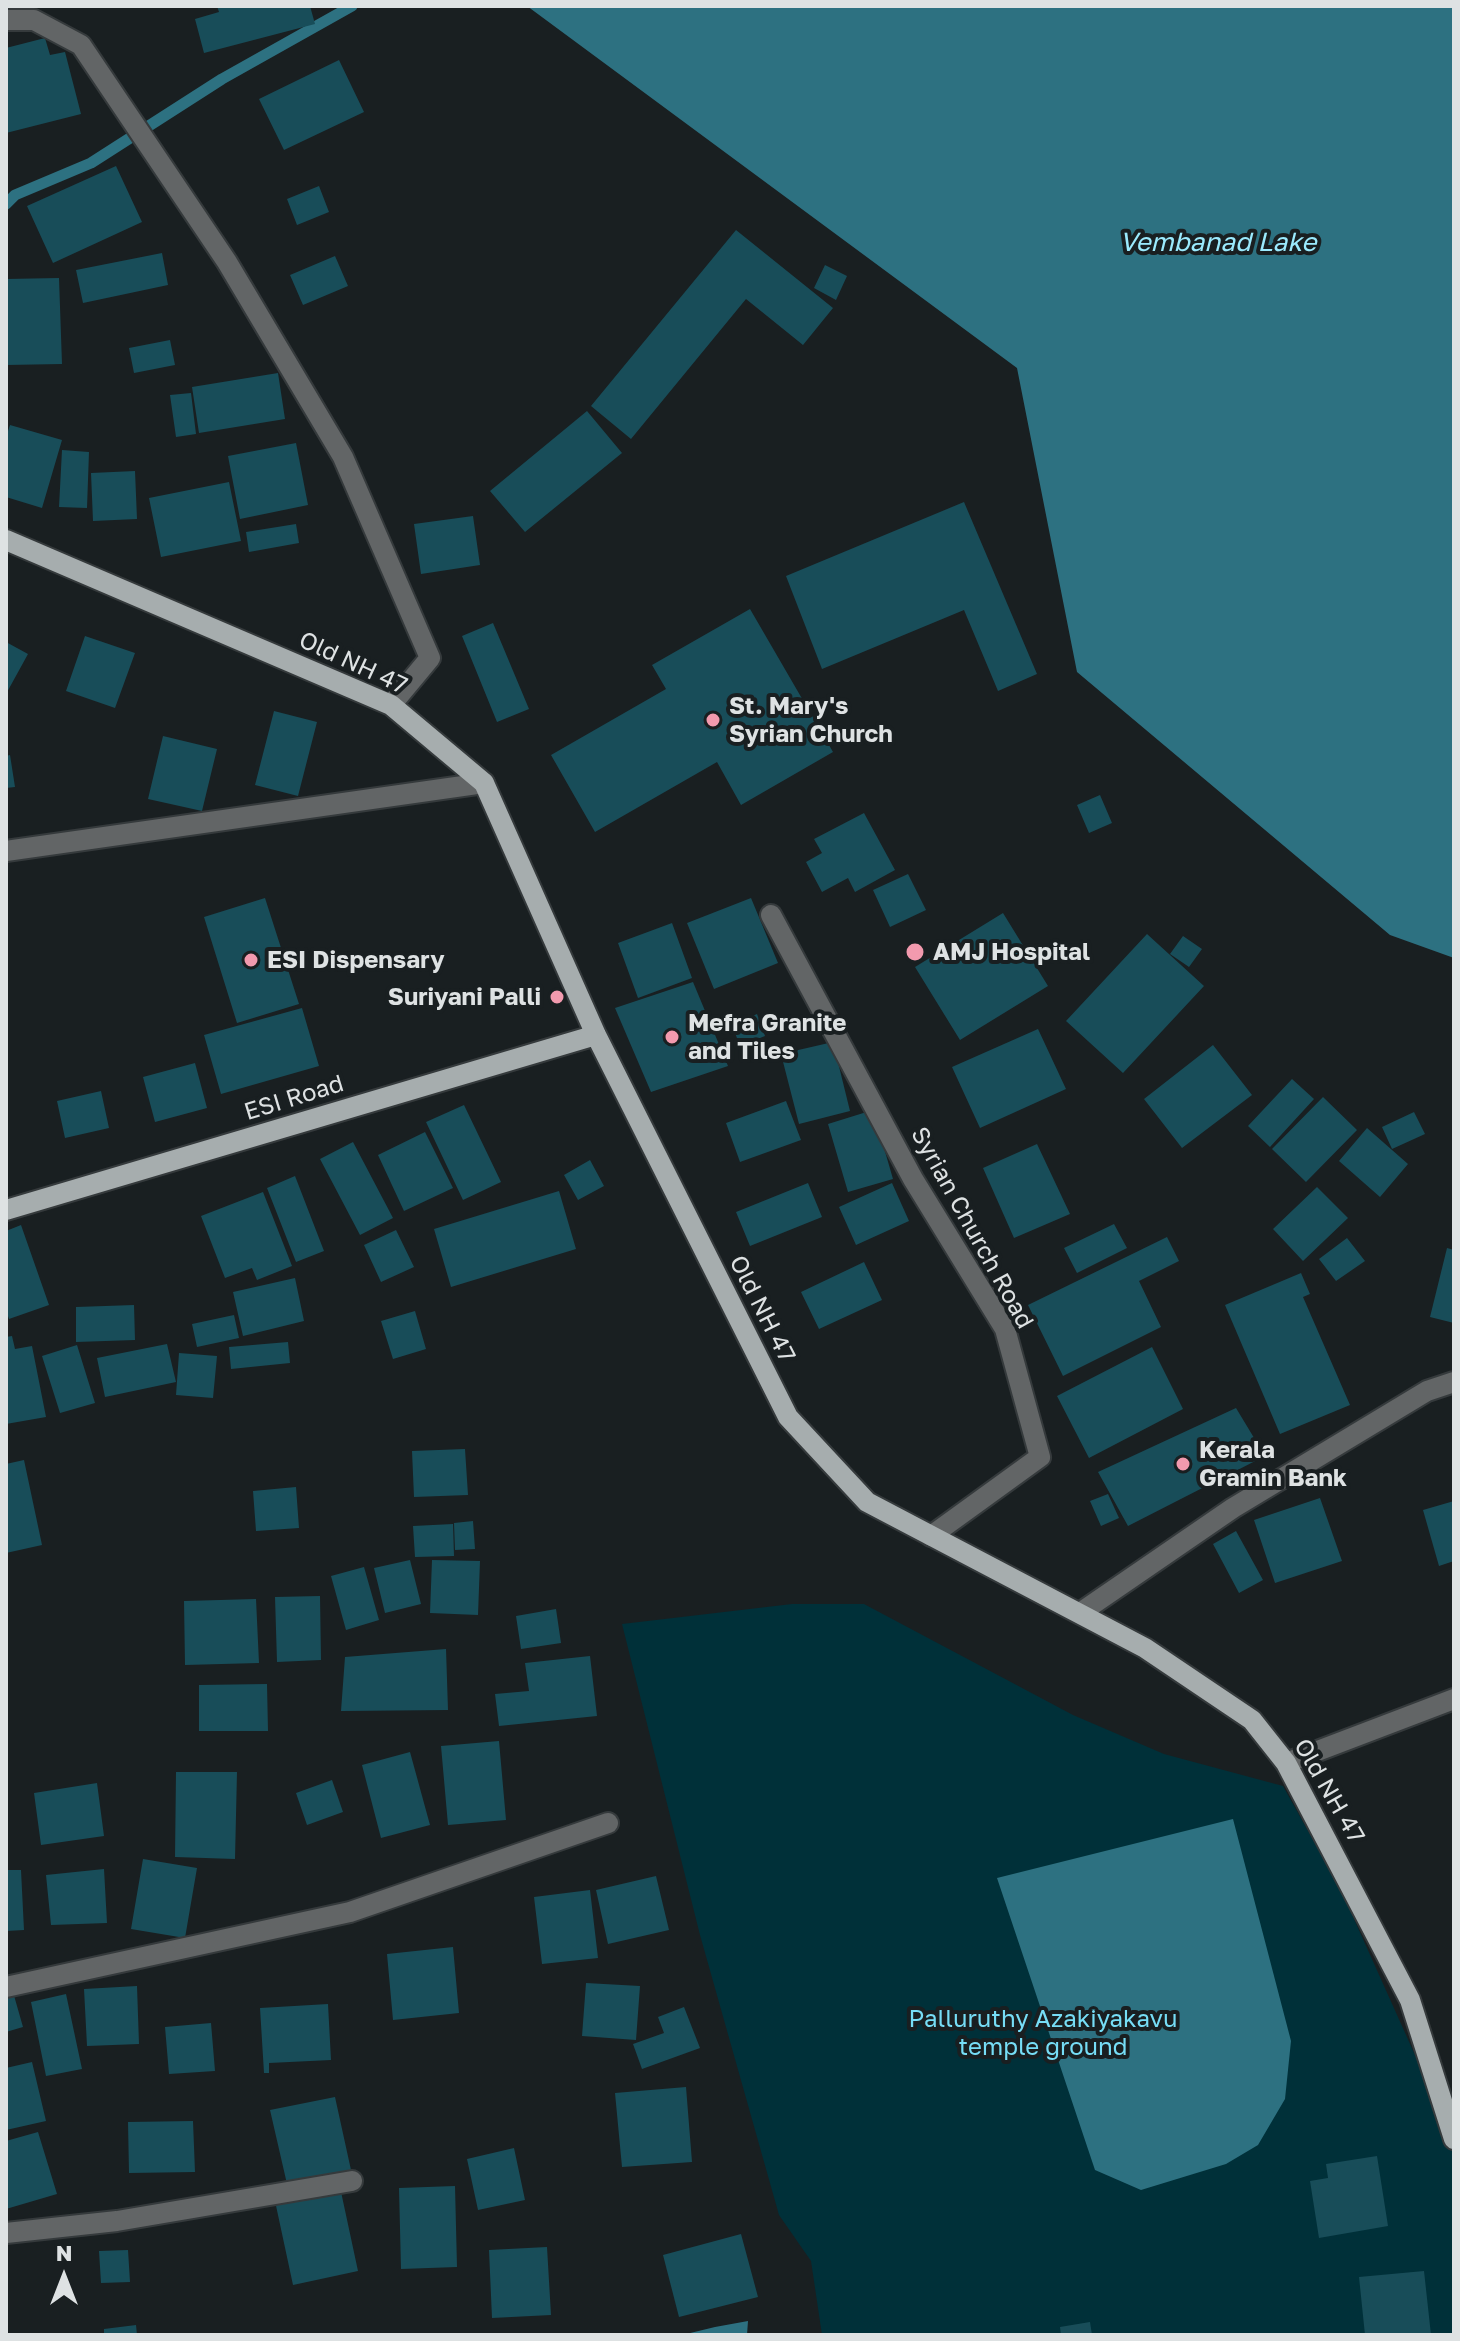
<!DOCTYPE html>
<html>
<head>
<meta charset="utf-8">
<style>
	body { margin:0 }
	#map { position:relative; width:1460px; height:2341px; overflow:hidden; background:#191f21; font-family:"Golos Text",sans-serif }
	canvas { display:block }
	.frame { position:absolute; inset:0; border:8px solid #dee2e3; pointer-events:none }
	.north { position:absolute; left:24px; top:2237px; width:80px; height:80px; -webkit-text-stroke:6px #191f21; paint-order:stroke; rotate:0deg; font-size:22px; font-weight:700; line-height:32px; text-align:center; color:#dee2e3 }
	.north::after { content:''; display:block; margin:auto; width:28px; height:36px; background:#dee2e3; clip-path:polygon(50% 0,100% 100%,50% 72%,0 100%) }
</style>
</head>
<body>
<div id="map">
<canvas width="1460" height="2341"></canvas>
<div class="frame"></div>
<div class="north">N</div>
</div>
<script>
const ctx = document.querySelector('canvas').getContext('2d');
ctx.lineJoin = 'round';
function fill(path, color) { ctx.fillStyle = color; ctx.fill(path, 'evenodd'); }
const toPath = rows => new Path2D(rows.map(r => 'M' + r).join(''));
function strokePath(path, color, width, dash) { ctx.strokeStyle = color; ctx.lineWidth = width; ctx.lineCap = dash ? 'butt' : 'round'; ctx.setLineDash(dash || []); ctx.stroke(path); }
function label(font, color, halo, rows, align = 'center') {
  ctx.font = font + ' "Golos Text",sans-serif'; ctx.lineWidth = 8; ctx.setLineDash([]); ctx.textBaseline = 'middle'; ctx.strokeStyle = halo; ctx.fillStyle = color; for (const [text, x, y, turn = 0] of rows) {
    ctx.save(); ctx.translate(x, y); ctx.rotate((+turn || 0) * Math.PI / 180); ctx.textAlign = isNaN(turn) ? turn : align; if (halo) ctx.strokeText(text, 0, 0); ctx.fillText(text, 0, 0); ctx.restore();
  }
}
const green = toPath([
	[792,1604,864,1604,1073,1715,1164,1754,1283,1786,1341,1890,1454,2142,1454,2335,822,2335,811,2261,779,2215,700,1935,622,1624]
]);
const water = toPath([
	[527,6,1454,6,1454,958,1390,935,1077,672,1017,368],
	[1233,1819,1291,2041,1285,2099,1258,2145,1226,2164,1141,2190,1095,2170,997,1878],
	[748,2321,747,2335,682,2335,715,2327]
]);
const stream = toPath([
	[6,204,15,195,91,163,222,79,352,6]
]);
const building = toPath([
	[217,6,310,6,315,24,204,53,195,19,219,12],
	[45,38,50,55,65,52,81,114,6,133,6,48],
	[339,60,364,112,284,150,259,99],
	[116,166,142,222,53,263,27,206],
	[319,186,329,212,297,225,287,199],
	[736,230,833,308,803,345,746,299,631,439,591,406],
	[162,253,168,285,83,303,76,270],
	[335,256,348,286,303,305,290,275],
	[825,265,847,276,836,300,814,288],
	[59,278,62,364,6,365,6,279],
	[170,340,175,365,134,373,129,348],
	[278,373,285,419,199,433,192,387],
	[191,393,196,434,176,437,170,395],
	[587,411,622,453,525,532,490,491],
	[10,425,62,440,42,508,6,497,6,437],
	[296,443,308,505,240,519,228,456],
	[62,450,89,452,87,508,59,507],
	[135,471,137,519,93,521,91,473],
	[229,482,241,541,161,557,149,498],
	[964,502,1037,674,998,691,964,610,822,669,786,576],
	[473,516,480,565,421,574,414,524],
	[296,524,299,543,249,552,246,532],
	[750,609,833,752,741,805,717,762,595,832,551,755,666,689,652,665],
	[493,623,529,709,497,722,462,636],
	[85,636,135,653,115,708,66,691],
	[6,642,28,654,6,694],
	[274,711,317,722,298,796,255,785],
	[163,736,217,749,202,811,148,799],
	[10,755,15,787,6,788,6,756],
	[1100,795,1112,823,1089,833,1077,805],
	[864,813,895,870,855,892,848,878,822,892,806,862,822,853,814,839],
	[908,874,926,910,890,927,873,890],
	[265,898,299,1004,237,1023,204,917],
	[751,898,778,963,714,989,687,923],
	[1003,913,1048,986,960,1040,915,967],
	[672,923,692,978,638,998,618,943],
	[1147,934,1204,986,1123,1073,1066,1021],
	[1183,936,1202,949,1189,967,1170,954],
	[693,982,728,1066,651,1092,615,1008],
	[302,1008,319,1066,221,1094,204,1035],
	[757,1014,765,1036,740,1046,732,1025],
	[1038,1029,1066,1089,980,1128,952,1067],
	[833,1042,850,1111,799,1124,781,1054],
	[1213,1045,1252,1095,1182,1148,1144,1099],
	[195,1063,207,1108,155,1122,143,1077],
	[1292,1079,1314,1099,1270,1147,1248,1126],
	[101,1091,109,1128,65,1138,57,1101],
	[1323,1097,1357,1130,1306,1182,1272,1149],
	[786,1101,801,1140,740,1162,726,1123],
	[464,1105,501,1182,463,1200,426,1122],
	[873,1110,893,1179,848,1192,828,1124],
	[1414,1112,1425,1134,1392,1149,1382,1127],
	[1367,1128,1408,1164,1380,1197,1339,1161],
	[425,1132,453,1188,404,1211,378,1155],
	[353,1142,393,1218,360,1235,320,1159],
	[1037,1144,1070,1214,1014,1238,983,1168],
	[590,1160,604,1186,578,1200,564,1175],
	[295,1176,324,1251,296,1262,267,1188],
	[808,1183,822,1217,750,1246,736,1212],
	[892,1183,909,1221,856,1245,839,1207],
	[1317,1187,1348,1218,1303,1261,1273,1229],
	[559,1191,576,1249,451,1287,434,1229],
	[263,1192,292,1266,257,1280,252,1268,225,1278,201,1216],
	[1114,1224,1127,1248,1077,1273,1064,1248],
	[21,1225,49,1305,9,1319,6,1310,6,1231],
	[396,1230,414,1267,381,1282,364,1245],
	[1167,1237,1179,1261,1139,1281,1161,1327,1063,1376,1028,1305],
	[1347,1238,1365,1261,1336,1281,1319,1259],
	[1447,1248,1454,1250,1454,1323,1430,1317],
	[864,1262,882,1300,819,1329,801,1292],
	[1301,1273,1310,1294,1303,1297,1350,1405,1280,1434,1225,1305],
	[295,1278,304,1321,243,1336,233,1292],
	[134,1305,135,1340,76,1342,76,1307],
	[415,1311,426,1349,393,1359,381,1321],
	[234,1315,239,1338,197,1347,192,1324],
	[12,1336,15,1349,32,1346,46,1417,6,1424,6,1337],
	[288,1342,290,1363,231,1369,229,1347],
	[167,1344,176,1382,105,1397,97,1358],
	[77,1345,95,1403,60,1413,42,1356],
	[1152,1347,1183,1409,1089,1458,1057,1396],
	[179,1353,217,1356,213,1398,176,1395],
	[1236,1408,1265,1456,1128,1526,1098,1472],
	[465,1449,468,1495,414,1497,412,1451],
	[24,1460,42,1545,6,1553,6,1464],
	[296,1487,299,1528,256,1531,253,1491],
	[1108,1494,1119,1518,1101,1526,1090,1501],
	[1320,1498,1342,1561,1275,1583,1254,1520],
	[1454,1501,1454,1561,1439,1566,1423,1510],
	[473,1521,475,1549,455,1550,454,1523],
	[453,1524,454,1556,415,1557,413,1526],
	[1236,1531,1263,1580,1239,1593,1213,1544],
	[410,1560,421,1604,385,1613,374,1568],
	[432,1560,480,1561,478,1615,430,1613],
	[364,1567,379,1620,346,1630,331,1576],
	[320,1596,321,1660,277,1662,275,1597],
	[256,1599,259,1663,185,1665,184,1601],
	[556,1609,561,1643,521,1649,516,1616],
	[446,1649,448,1710,341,1711,345,1657],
	[590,1656,597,1716,499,1726,495,1694,529,1691,525,1663],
	[267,1684,268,1731,199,1731,199,1685],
	[499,1741,506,1820,448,1825,441,1746],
	[410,1752,430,1825,381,1838,362,1765],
	[176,1772,237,1772,235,1859,175,1857],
	[332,1780,343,1812,307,1825,296,1793],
	[97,1783,104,1836,41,1845,34,1793],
	[143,1859,197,1868,185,1938,131,1929],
	[104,1869,107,1923,51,1925,46,1875],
	[6,1870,21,1870,24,1930,6,1931],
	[656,1876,669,1930,608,1944,596,1890],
	[590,1890,598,1958,542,1964,534,1897],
	[453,1947,459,2013,393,2020,387,1954],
	[586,1983,640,1986,636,2040,582,2036],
	[137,1986,139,2044,87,2046,84,1989],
	[13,1992,23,2027,6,2032,6,1994],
	[66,1994,82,2069,46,2076,31,2002],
	[328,2004,331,2060,269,2063,269,2073,264,2073,260,2008],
	[684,2007,700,2048,642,2069,633,2044,664,2033,658,2017],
	[211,2023,215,2071,169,2074,165,2027],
	[32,2062,46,2121,6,2130,6,2068],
	[686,2087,692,2162,622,2167,615,2093],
	[335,2097,351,2170,287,2184,270,2110],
	[193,2121,195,2172,129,2173,128,2122],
	[38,2132,57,2194,6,2209,6,2141],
	[514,2148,525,2200,478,2210,467,2159],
	[1377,2156,1388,2226,1319,2238,1310,2181,1328,2178,1326,2164],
	[455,2186,457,2267,401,2269,399,2188],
	[340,2187,358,2271,293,2285,275,2201],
	[741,2234,758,2297,679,2317,663,2255],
	[547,2247,551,2315,492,2318,489,2250],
	[128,2250,130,2282,101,2283,99,2251],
	[1424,2271,1431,2335,1365,2335,1359,2277],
	[1090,2322,1092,2335,1061,2335,1060,2327],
	[136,2325,137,2335,104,2335,104,2329]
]);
const minor = toPath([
	[6,20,34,20,81,45,227,262,343,457,430,658,391,705],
	[6,851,484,783],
	[771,915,913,1179,1005,1329,1040,1457,931,1536],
	[1080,1613,1233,1508,1427,1391,1454,1382],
	[1286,1763,1454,1699],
	[6,1987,350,1912,608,1823],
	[6,2233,117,2221,352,2181]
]);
const major = toPath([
	[6,540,391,705,484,783,596,1035,788,1417,867,1502,1145,1648,1252,1720,1286,1763,1410,2000,1454,2139],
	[6,1210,596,1035]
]);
const markers = [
	[713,720,8,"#f29aae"],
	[915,952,10,"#f29aae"],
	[251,960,8,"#f29aae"],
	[557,997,8,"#f29aae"],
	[672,1037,8,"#f29aae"],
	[1183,1464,8,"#f29aae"]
];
const streetNames = [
	["Old NH 47",353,663,25],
	["ESI Road",294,1098,-17],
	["Syrian Church Road",972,1228,61],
	["Old NH 47",762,1309,63],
	["Old NH 47",1329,1791,60]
];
const poiNames = [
	["St. Mary's",729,706],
	["Syrian Church",729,734],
	["AMJ Hospital",933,952],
	["ESI Dispensary",267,960],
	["Suriyani Palli",541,997,"right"],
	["Mefra Granite",688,1023],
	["and Tiles",688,1051],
	["Kerala",1199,1450],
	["Gramin Bank",1199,1478]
];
const parkNames = [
	["Palluruthy Azakiyakavu",1043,2019],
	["temple ground",1043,2047]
];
const waterNames = [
	["Vembanad Lake",1218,243]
];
fill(green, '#003039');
fill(water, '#2d7181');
strokePath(stream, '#2d7181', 11);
fill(building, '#184d59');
strokePath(minor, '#353a3c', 24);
strokePath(major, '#353a3c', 24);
strokePath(minor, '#626566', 20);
strokePath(major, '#a6adae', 20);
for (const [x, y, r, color] of markers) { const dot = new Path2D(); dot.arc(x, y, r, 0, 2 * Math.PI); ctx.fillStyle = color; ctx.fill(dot); strokePath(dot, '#191f21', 3); }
label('24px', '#dee2e3', '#191f21', streetNames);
label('bold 24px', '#dee2e3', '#191f21', poiNames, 'left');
label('24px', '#76ddf6', '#191f21', parkNames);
label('italic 26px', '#9beafd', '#191f21', waterNames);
</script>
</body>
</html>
